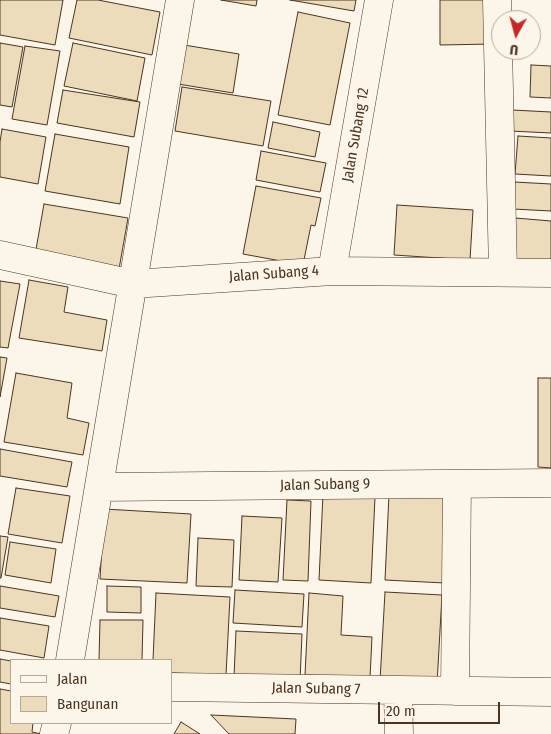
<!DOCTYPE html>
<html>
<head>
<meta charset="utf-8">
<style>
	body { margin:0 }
	#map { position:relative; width:551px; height:734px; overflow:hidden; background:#fbf6e9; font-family:"Fira Sans Condensed",sans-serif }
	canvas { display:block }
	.legend { position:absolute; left:10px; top:659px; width:162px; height:65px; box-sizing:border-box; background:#fbf6e9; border:1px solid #b4a999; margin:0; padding:6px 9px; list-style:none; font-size:15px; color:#4a3520 }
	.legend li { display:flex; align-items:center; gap:10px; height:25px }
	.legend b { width:25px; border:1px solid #b4a999 }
	.north { position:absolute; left:491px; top:10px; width:50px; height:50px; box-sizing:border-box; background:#fbf6e9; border:1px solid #b4a999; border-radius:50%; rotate:187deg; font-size:14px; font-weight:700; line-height:20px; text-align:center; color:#4a3520 }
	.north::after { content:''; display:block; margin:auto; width:18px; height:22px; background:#c62828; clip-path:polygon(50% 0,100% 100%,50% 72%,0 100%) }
	.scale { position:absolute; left:378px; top:702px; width:122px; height:22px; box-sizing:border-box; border:2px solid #4a3520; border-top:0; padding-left:6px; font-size:15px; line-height:18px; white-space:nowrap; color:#4a3520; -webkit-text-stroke:4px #fbf6e9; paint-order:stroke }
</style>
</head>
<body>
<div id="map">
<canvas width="551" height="734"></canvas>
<ul class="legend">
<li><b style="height:6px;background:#fbf6e9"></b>Jalan</li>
<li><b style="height:14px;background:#ecdcbc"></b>Bangunan</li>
</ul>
<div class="north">U</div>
<div class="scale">20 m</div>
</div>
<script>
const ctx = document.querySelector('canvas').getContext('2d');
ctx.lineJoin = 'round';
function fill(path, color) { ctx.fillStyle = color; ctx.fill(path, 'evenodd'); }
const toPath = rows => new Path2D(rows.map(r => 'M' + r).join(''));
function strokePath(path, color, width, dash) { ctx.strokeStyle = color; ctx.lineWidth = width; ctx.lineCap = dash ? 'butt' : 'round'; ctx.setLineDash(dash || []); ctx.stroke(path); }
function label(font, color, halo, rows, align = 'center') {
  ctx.font = font + ' "Fira Sans Condensed",sans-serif'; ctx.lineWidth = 4; ctx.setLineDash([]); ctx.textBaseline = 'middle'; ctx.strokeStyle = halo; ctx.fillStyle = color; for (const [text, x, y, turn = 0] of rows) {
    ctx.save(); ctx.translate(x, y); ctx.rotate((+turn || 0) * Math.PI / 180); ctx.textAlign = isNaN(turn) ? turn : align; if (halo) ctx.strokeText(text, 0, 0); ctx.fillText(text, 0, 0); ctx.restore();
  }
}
const building = toPath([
	[0,0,63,0,55,45,0,35,0,0],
	[77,0,98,0,160,12,152,55,69,38,77,0],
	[221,0,257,0,256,6,221,0],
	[290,0,356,0,354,11,290,0],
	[440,0,492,0,493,44,440,45,440,0],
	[298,12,350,23,330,125,278,115,298,12],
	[0,43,23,47,12,107,0,105,0,43],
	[73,43,145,58,137,101,64,86,73,43],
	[184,45,239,54,233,93,178,84,184,45],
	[25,46,60,51,47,125,12,119,25,46],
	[531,65,551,66,551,98,530,97,531,65],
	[182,87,271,101,263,146,175,131,182,87],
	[63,90,140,102,134,137,57,123,63,90],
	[512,110,551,112,551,133,510,131,512,110],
	[273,122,320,132,315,157,268,148,273,122],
	[2,129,46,137,38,184,0,177,0,142,2,129],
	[55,134,129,147,120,204,45,191,55,134],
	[518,136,551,138,551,176,515,174,518,136],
	[261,151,326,163,320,192,256,180,261,151],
	[514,182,551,184,551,211,513,209,514,182],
	[256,186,321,198,315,226,311,225,303,265,243,254,256,186],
	[44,204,128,218,119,269,35,255,44,204],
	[397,205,473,210,470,260,394,255,397,205],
	[515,218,551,221,551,267,511,264,515,218],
	[29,280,68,287,64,312,107,320,102,351,19,338,29,280],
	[0,281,20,284,8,348,0,347,0,281],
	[0,357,7,358,0,397,0,357],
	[16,373,72,383,67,418,89,423,83,455,4,442,16,373],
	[538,378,551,378,551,468,538,467,538,378],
	[0,449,72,462,67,487,0,476,0,449],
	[16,488,70,496,62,543,8,534,16,488],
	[323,494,375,497,371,583,319,580,323,494],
	[389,494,450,498,445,583,385,580,389,494],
	[287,500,311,501,308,581,283,580,287,500],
	[104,509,191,514,187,583,100,579,104,509],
	[242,516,282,518,278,582,239,580,242,516],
	[0,536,8,537,1,578,0,578,0,536],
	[198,538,234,540,232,587,196,586,198,538],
	[10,542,56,549,51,583,5,575,10,542],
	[0,586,59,596,55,617,0,608,0,586],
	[107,586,141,587,141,613,107,612,107,586],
	[235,590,304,594,302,627,233,623,235,590],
	[385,592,442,595,437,684,380,681,385,592],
	[156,593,230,597,226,675,171,673,171,660,153,660,156,593],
	[309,593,343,596,341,635,372,637,370,678,305,675,309,593],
	[0,618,49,626,44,658,0,650,0,618],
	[100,620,143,620,142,660,99,660,100,620],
	[236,631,302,634,300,681,234,677,236,631],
	[0,659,11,661,11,684,0,682,0,659],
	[0,689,11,691,11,723,33,723,32,732,41,734,0,734,0,689],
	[211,715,296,719,295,734,229,734,211,715],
	[181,722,200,734,174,734,181,722]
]);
const minor = toPath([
	[497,0,503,272],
	[0,255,133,284,332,271,551,273],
	[332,271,379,0],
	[99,487,551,483],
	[70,660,180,0],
	[171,687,551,692],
	[398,691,399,734],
	[455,691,457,484],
	[54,734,57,723]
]);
const streetNames = [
	["Jalan Subang 12",356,135,-80],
	["Jalan Subang 4",274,274,-4],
	["Jalan Subang 9",325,485,-1],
	["Jalan Subang 7",316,689,1]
];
fill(building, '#ecdcbc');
strokePath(building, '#4a3520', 1);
strokePath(minor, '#4a3520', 29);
strokePath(minor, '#fbf6e9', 28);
label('15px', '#4a3520', '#fbf6e9', streetNames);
</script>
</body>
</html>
